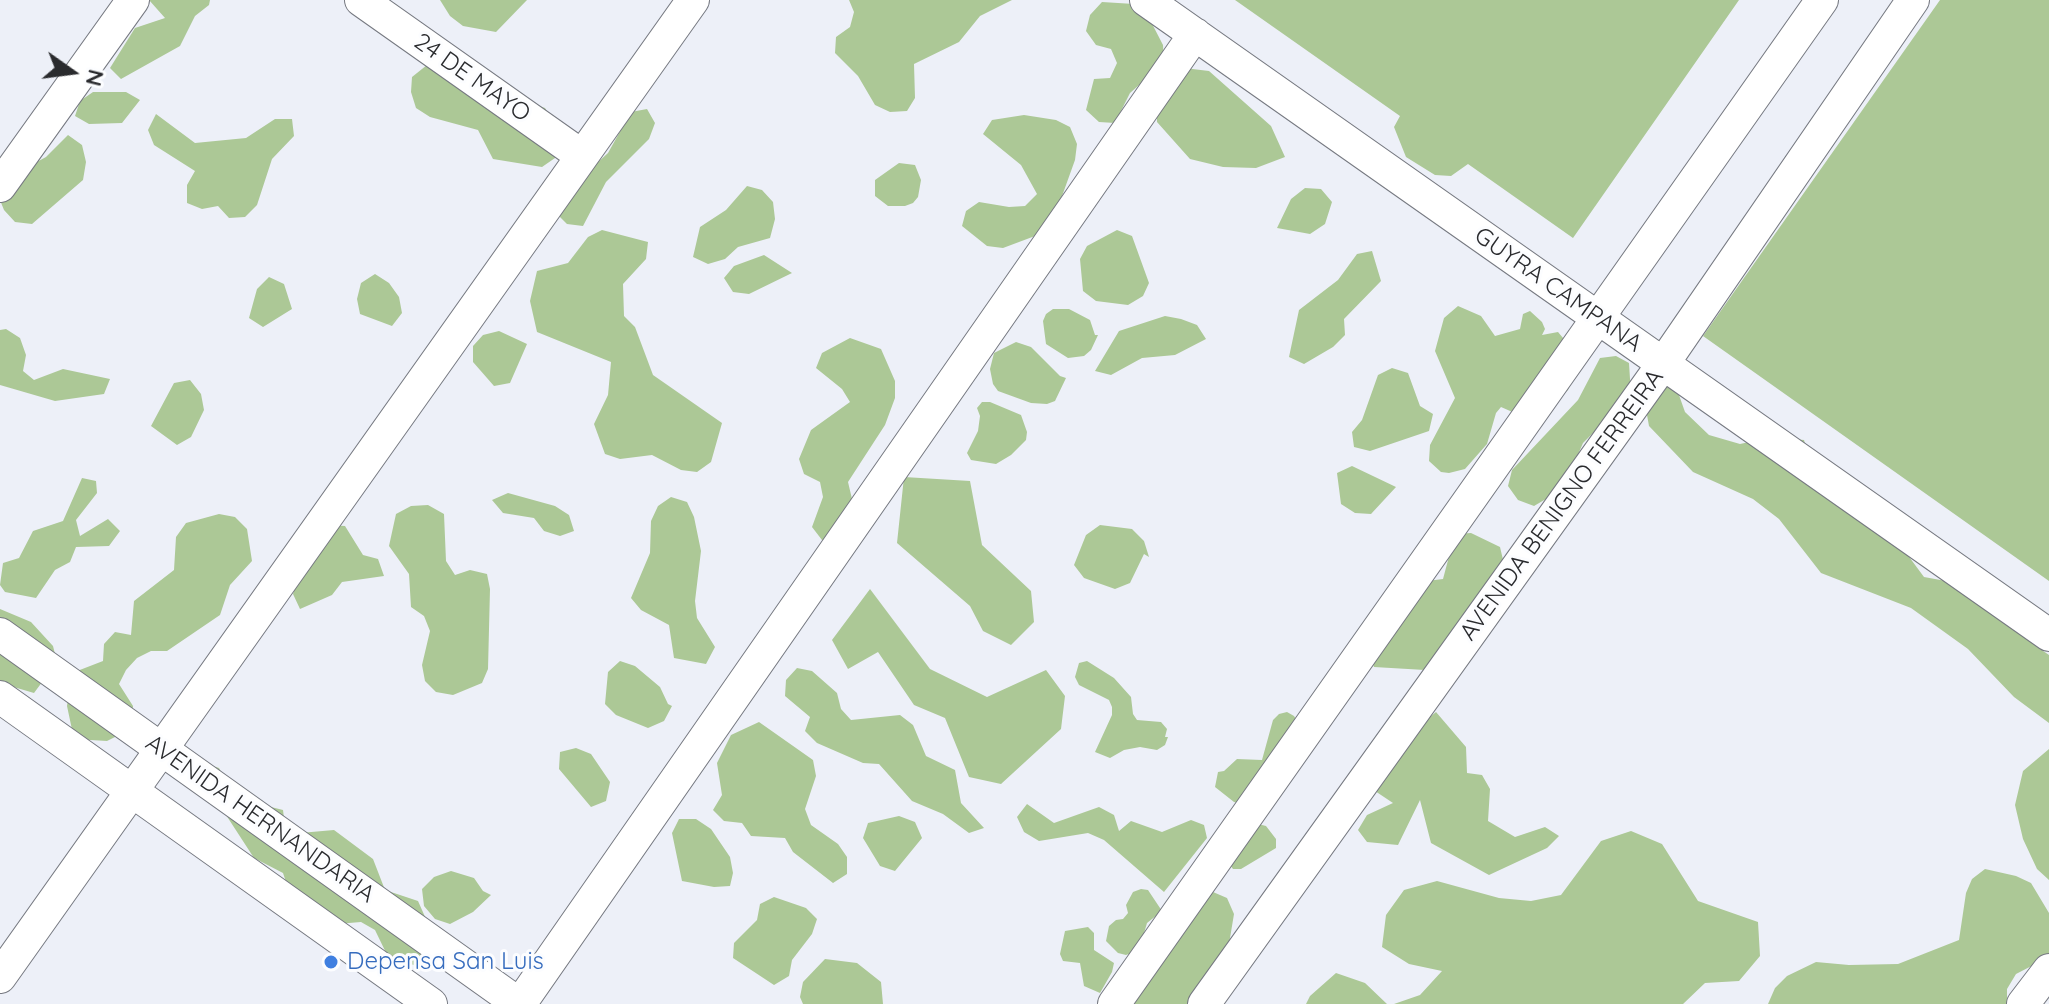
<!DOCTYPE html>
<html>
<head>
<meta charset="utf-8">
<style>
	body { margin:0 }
	#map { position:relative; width:2049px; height:1004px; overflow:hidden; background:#edf0f8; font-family:Quicksand,sans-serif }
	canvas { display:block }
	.north { position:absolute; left:32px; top:32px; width:80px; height:80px; -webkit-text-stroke:6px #fcfdff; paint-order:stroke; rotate:104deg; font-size:22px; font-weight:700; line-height:32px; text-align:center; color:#2a2b2e }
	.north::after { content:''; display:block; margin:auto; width:28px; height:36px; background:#2a2b2e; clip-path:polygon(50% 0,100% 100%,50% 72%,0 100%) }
</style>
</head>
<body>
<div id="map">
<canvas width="2049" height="1004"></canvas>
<div class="north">N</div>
</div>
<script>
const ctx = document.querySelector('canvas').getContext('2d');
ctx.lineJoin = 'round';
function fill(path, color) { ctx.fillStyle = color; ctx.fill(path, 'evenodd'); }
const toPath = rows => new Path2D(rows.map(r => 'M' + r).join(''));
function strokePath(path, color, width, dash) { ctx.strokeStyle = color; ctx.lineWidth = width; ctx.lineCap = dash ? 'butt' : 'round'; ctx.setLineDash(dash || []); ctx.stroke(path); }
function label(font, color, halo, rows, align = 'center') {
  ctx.font = font + ' Quicksand,sans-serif'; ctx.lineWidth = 6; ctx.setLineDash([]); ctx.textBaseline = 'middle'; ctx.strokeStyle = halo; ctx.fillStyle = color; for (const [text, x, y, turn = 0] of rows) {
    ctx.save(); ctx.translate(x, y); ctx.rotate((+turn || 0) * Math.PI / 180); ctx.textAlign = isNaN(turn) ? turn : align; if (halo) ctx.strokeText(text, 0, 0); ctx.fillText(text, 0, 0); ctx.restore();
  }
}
const green = toPath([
	[149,0,210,0,209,5,195,16,180,46,121,79,110,68,135,28,165,18],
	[440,0,527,0,496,32,463,26,450,16],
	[849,0,1012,0,980,16,959,42,914,64,915,98,907,111,890,112,875,105,858,76,835,53,836,37,850,27,854,12],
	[1235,0,1739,0,1573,238,1468,164,1451,176,1435,175,1406,157,1394,127,1400,116],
	[1940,0,2049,0,2049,581,1703,336],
	[1102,2,1134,4,1147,14,1163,45,1164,63,1130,93,1115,123,1099,122,1086,110,1094,79,1110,78,1117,63,1111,49,1096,45,1086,31,1090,15],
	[468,56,501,93,545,108,554,123,555,158,542,167,493,159,478,130,430,117,416,108,411,92,412,77,437,57],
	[1176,67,1209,71,1271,126,1285,157,1256,168,1223,167,1190,159,1157,122,1156,90],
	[93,92,126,92,140,100,122,123,89,124,75,116,80,101],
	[647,109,655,123,649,139,606,182,583,226,567,224,555,212,560,197,608,153,631,112],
	[156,114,195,143,246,138,275,119,292,119,294,136,272,159,257,205,245,217,229,218,218,206,202,209,187,203,187,185,195,171,154,145,148,130],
	[1024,115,1056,120,1070,127,1077,144,1075,160,1057,210,1035,236,1003,248,987,246,962,226,966,211,979,202,1009,207,1025,206,1037,194,1021,165,983,134,992,120],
	[68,135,82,145,86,162,83,180,32,224,15,222,4,210,0,200,3,180,46,157],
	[899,163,915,165,921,180,918,197,913,203,905,206,888,206,875,196,875,180],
	[747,186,762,190,773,202,775,219,770,238,738,247,725,259,708,264,693,257,700,227,726,210],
	[1305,188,1321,189,1332,202,1325,224,1310,234,1277,228,1291,199],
	[602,230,648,242,646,259,623,284,624,316,635,327,653,375,722,423,711,462,697,472,681,470,652,455,620,459,605,454,594,424,608,395,611,362,537,332,530,301,537,271,568,263,588,237],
	[1117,230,1132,236,1149,283,1143,296,1128,305,1096,301,1083,291,1080,259,1087,246],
	[1372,251,1381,281,1344,319,1345,335,1333,347,1304,364,1289,357,1299,310,1338,280,1357,254],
	[764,255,792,273,749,294,733,292,724,278,734,266],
	[375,274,389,283,399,297,402,313,392,326,360,314,357,299,361,283],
	[269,277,284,284,292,309,263,327,249,318,257,289],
	[1458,306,1481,316,1495,336,1520,329,1523,314,1530,311,1542,322,1545,329,1542,335,1558,332,1574,351,1576,367,1568,390,1541,410,1517,414,1501,407,1496,413,1487,444,1465,469,1449,473,1441,472,1429,461,1430,445,1455,398,1435,351,1444,318],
	[1053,309,1069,309,1090,320,1095,335,1098,335,1091,350,1084,356,1068,358,1046,344,1043,321,1046,314],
	[1165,316,1181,319,1197,325,1206,339,1175,355,1142,358,1111,375,1095,371,1119,331],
	[6,329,20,338,26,355,23,371,34,380,63,369,110,379,104,394,55,401,0,385,0,330],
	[499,331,527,344,510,383,494,386,473,362,473,346,483,335],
	[850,338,881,349,895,381,895,398,885,425,848,482,852,499,838,544,822,540,812,527,823,497,820,482,804,474,799,459,811,430,850,402,842,389,816,368,822,353],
	[1016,342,1031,347,1060,376,1066,378,1055,401,1047,404,1031,403,998,391,993,384,990,369,994,353],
	[1616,356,1629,363,1631,395,1614,404,1607,419,1583,443,1563,489,1534,506,1518,500,1508,486,1512,470,1578,400,1600,358],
	[1392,368,1408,373,1420,406,1433,414,1429,431,1370,451,1354,447,1352,432,1362,420,1378,375],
	[190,380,201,394,204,410,191,437,177,445,151,426,174,383],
	[1674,381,1685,412,1709,435,1740,444,1772,437,1804,440,1813,471,1904,550,1924,577,1957,583,1986,599,2033,644,2049,655,2049,723,2014,697,1968,649,1911,608,1821,573,1779,519,1753,499,1693,472,1649,426,1643,393],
	[982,402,990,402,1021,415,1027,432,1026,440,1011,455,996,464,971,460,967,453,978,431,980,416,977,408],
	[1352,466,1396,487,1371,514,1355,513,1341,504,1337,473],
	[904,477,970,481,982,545,1031,591,1034,622,1011,645,983,631,970,606,897,543],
	[82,478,96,481,97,493,76,520,80,536,108,519,120,531,109,546,76,547,70,562,55,570,36,598,5,592,0,585,3,563,19,558,33,531,63,521],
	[508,493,555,506,569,515,574,531,560,536,544,531,534,518,503,513,492,500],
	[671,497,687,502,694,517,701,551,695,601,697,618,715,647,706,664,674,658,669,625,641,610,631,598,650,553,651,521,658,506],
	[428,505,444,514,446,561,455,575,470,570,487,574,490,589,488,669,482,683,453,695,436,692,425,681,422,665,430,631,424,616,411,607,409,574,389,546,396,514,411,506],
	[219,514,235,517,247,529,252,561,230,585,220,615,167,651,151,651,137,658,126,670,119,684,133,706,132,722,121,734,107,741,74,739,67,706,72,673,103,661,104,644,115,632,131,635,134,601,174,570,176,537,186,523],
	[328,525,345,526,363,555,378,559,384,576,342,582,332,595,300,609,293,594,303,564],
	[1100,525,1132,529,1144,541,1149,557,1144,554,1130,583,1115,589,1084,578,1074,565,1086,535],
	[1471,533,1500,547,1508,581,1442,671,1374,667,1368,652,1427,581,1443,579,1455,534],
	[870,589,930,669,987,697,1046,670,1065,696,1061,729,1001,784,969,777,945,718,914,705,878,652,848,669,832,640],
	[0,609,31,622,53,646,57,662,34,693,0,683],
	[620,661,635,666,660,687,668,704,672,706,664,721,648,728,616,715,605,704,608,672],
	[1087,661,1114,678,1131,697,1133,714,1137,720,1161,722,1167,729,1165,737,1168,737,1165,745,1157,750,1140,747,1124,750,1110,758,1095,752,1112,715,1112,707,1109,700,1079,685,1075,677,1079,663],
	[797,668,812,671,837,693,841,709,851,720,900,715,913,725,926,756,955,770,961,803,984,828,969,833,943,814,912,801,879,764,863,763,817,743,805,731,810,717,785,696,786,680],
	[1287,712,1294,716,1308,738,1250,806,1234,802,1215,787,1218,772,1224,771,1237,759,1262,760,1273,720,1279,714],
	[1436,712,1466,747,1467,773,1482,775,1490,789,1488,821,1515,837,1545,827,1559,836,1547,848,1489,875,1431,843,1420,800,1398,845,1367,842,1358,830,1367,815,1393,803,1354,777,1368,747,1400,742],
	[759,722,813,760,816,776,805,809,811,825,838,844,847,857,847,874,833,883,793,852,785,838,751,836,742,823,724,821,713,810,722,795,717,763,731,735],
	[576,748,591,754,610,782,606,801,591,807,559,769,560,752],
	[2049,749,2049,880,2037,869,2023,839,2015,805,2023,771],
	[189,758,219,768,227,783,242,787,251,802,283,810,285,826,300,833,334,830,373,859,385,890,418,901,438,946,436,962,421,966,390,961,375,930,361,922,313,926,299,921,283,873,254,858],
	[1027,804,1054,823,1099,807,1114,815,1119,831,1131,821,1162,832,1191,820,1204,825,1207,838,1164,892,1104,840,1088,833,1039,841,1024,832,1017,817],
	[899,816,915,822,922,838,895,871,880,866,863,838,868,823],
	[679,819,696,819,711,829,730,857,733,873,730,886,714,887,682,881,672,833],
	[1250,822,1266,826,1276,839,1276,848,1241,869,1233,869,1228,862],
	[1631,831,1662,844,1698,901,1758,922,1760,956,1739,981,1705,983,1683,1004,1394,1004,1420,995,1442,971,1409,964,1382,947,1386,915,1404,890,1437,881,1499,898,1531,901,1561,895,1601,841],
	[1985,869,2016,876,2031,883,2049,913,2049,957,2016,974,2007,989,2007,1004,1768,1004,1775,988,1787,976,1816,962,1849,965,1898,964,1959,940,1966,893,1972,879],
	[451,871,474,878,483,891,491,895,473,912,450,924,435,919,424,906,422,889,434,877],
	[1141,889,1148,890,1162,911,1147,923,1140,947,1134,952,1126,955,1118,953,1106,941,1109,926,1116,920,1123,919,1128,913,1126,905,1133,892],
	[1213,892,1227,898,1234,914,1219,1004,1108,1004],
	[774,897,806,908,817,919,812,934,792,960,789,976,774,985,733,958,734,943,757,920,760,904],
	[1088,927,1094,933,1094,950,1114,963,1112,972,1100,993,1084,986,1080,963,1063,961,1060,954,1065,931],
	[825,959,857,963,881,982,883,1004,803,1004,800,997,803,982],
	[1336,973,1365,983,1387,1004,1306,1004,1310,996]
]);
const minor = toPath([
	[361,0,582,156],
	[1146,0,2049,635],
	[0,186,133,0],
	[0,634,519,1004],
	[0,697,431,1004],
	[0,977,693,0],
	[520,1004,1195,34],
	[1114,1004,1822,0],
	[1204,1004,1663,364,1913,0],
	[2023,1004,2049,970]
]);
const markers = [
	[331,962,8,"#3f7fe0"]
];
const streetNames = [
	["24 DE MAYO",472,78,35],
	["GUYRA CAMPANA",1558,290,35],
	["AVENIDA BENIGNO FERREIRA",1562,505,-54],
	["AVENIDA HERNANDARIA",260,819,35]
];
const shopNames = [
	["Depensa San Luis",347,962]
];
fill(green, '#acc896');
strokePath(minor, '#767981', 34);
strokePath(minor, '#fff', 32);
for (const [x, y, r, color] of markers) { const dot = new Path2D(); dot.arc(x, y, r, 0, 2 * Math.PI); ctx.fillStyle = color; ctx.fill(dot); strokePath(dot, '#fcfdff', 3); }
label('24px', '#2a2b2e', '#fcfdff', streetNames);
label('24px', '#366cbe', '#fcfdff', shopNames, 'left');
</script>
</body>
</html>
